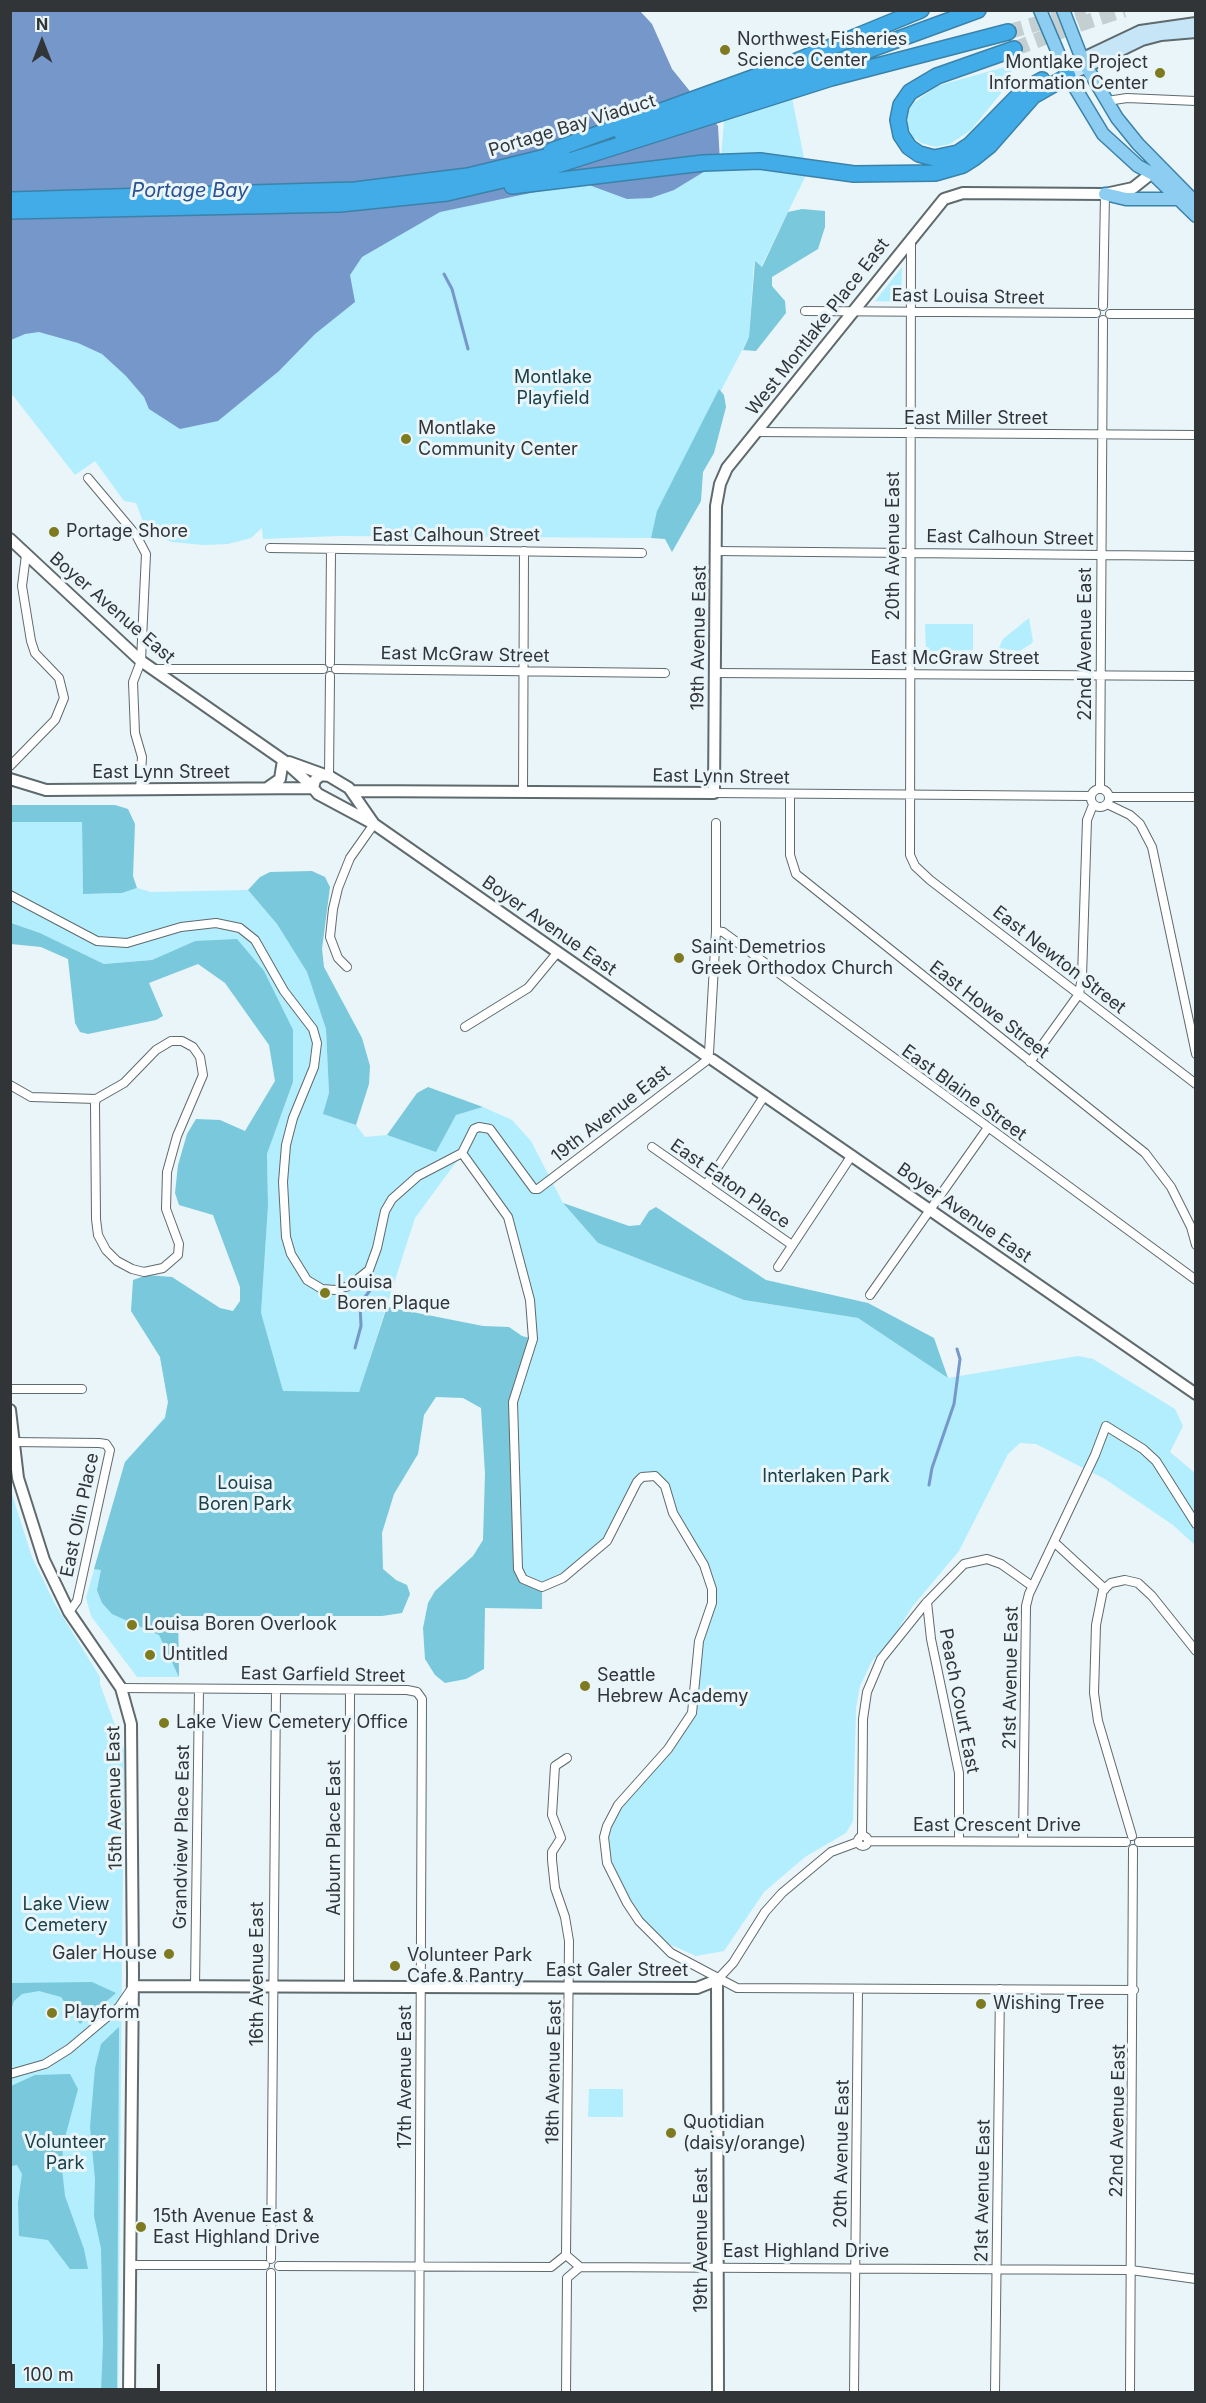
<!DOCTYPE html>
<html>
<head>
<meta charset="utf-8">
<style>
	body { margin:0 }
	#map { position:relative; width:1206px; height:2403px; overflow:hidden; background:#e9f5f9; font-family:Inter,sans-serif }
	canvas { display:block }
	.frame { position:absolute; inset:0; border:12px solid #313537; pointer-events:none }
	.north { position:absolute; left:12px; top:12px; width:60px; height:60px; -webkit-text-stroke:4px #e9f5f9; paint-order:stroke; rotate:0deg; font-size:16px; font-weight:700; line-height:24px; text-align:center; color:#313537 }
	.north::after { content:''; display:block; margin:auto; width:21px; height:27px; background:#313537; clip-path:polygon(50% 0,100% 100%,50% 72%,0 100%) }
	.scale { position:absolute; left:12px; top:2364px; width:148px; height:27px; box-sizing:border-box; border:3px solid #313537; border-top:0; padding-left:8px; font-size:18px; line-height:21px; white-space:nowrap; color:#313537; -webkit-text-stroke:4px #e9f5f9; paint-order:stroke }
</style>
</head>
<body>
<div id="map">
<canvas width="1206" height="2403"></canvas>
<div class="frame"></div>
<div class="north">N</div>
<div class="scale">100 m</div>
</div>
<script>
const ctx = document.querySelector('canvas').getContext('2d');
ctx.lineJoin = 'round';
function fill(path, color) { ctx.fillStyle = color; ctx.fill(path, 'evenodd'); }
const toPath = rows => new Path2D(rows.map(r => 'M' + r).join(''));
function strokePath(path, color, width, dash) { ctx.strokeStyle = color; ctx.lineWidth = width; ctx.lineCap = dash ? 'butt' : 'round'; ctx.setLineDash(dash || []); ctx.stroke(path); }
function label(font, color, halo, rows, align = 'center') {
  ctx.font = font + ' Inter,sans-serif'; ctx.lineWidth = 6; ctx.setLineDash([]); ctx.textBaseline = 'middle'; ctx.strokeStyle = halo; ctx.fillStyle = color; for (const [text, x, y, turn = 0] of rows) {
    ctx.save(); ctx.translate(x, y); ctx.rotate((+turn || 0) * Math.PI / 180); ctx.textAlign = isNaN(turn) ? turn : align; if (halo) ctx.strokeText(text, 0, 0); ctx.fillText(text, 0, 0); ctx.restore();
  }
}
const green = toPath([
	[1012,65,1010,82,971,130,950,144,936,147,921,143,912,136,907,123,908,109,915,102,937,86],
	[792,98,807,173,761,267,754,262,749,337,658,511,651,538,339,536,263,539,262,528,251,538,228,544,203,545,172,542,152,535,145,527,136,503,124,501,95,461,75,475,11,393,11,220,721,157,724,121],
	[902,267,901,302,875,301],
	[1029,618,1033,641,1031,644,1019,651,999,648,1003,639],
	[925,624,973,624,973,650,926,651],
	[11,822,82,822,83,894,122,893,137,888,151,892,248,890,277,924,307,972,326,1029,329,1093,324,1114,356,1125,365,1137,387,1135,436,1151,456,1115,483,1107,512,1120,531,1141,563,1203,598,1243,744,1300,858,1318,948,1378,1078,1356,1093,1359,1175,1409,1183,1426,1170,1452,1195,1473,1195,1545,1173,1525,1105,1479,1036,1444,1020,1443,1008,1454,959,1551,912,1607,892,1640,872,1661,860,1686,856,1708,853,1821,846,1833,805,1857,764,1892,724,1951,696,1956,653,1937,639,1921,607,1863,607,1826,688,1722,697,1653,712,1589,661,1480,642,1477,612,1532,563,1578,532,1585,518,1569,513,1402,531,1350,530,1300,508,1217,462,1154,415,1218,359,1392,178,1605,179,1677,137,1677,91,1616,86,1598,125,1462,165,1417,168,1402,160,1357,261,1313,268,1206,267,1154,293,1082,293,1030,195,941,152,960,104,964,40,933,11,923],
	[10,1488,32,1557,55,1604,100,1677,100,1684,124,1750,118,2392,11,2392],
	[589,2089,623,2089,623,2117,588,2117]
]);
const forest = toPath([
	[802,209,825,211,825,227,818,249,772,277,772,286,785,301,786,313,756,351,743,350,749,337,755,261,762,267,788,212],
	[719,389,724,395,726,407,714,453,703,472,701,501,672,552,665,539,651,538,657,511],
	[11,805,115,805,128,809,135,824,133,876,137,888,122,893,83,894,82,822,11,822],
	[312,871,325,877,330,887,322,949,324,967,362,1038,370,1066,369,1084,356,1125,323,1114,329,1093,326,1029,307,972,277,924,248,890,260,877,270,872],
	[11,923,40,933,104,964,152,960,195,941,237,939,264,971,293,1030,293,1082,267,1154,268,1206,261,1313,283,1391,359,1392,387,1307,483,1326,509,1327,522,1336,533,1339,516,1388,515,1541,523,1579,542,1587,542,1609,485,1608,484,1669,466,1679,445,1683,435,1675,425,1659,423,1628,428,1603,435,1591,473,1556,483,1540,485,1474,481,1408,463,1398,436,1397,424,1415,418,1454,394,1494,382,1533,383,1569,396,1580,407,1585,410,1594,402,1613,382,1616,178,1616,179,1677,159,1635,112,1614,102,1603,97,1590,101,1570,94,1569,125,1462,165,1418,168,1402,160,1357,131,1311,133,1280,147,1275,172,1277,220,1308,233,1311,240,1301,240,1287,213,1215,179,1205,175,1193,178,1165,187,1134,196,1119,220,1120,245,1131,275,1081,269,1045,225,983,198,964,149,983,163,1016,156,1020,88,1034,80,1032,75,1023,68,959,41,947,11,944],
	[428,1087,483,1107,456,1115,436,1152,387,1135,417,1093],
	[563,1203,629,1226,640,1225,649,1211,656,1207,766,1280,868,1303,934,1338,948,1378,858,1318,744,1300,598,1243],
	[92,1982,116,1993,80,2024,61,1997,39,1991,22,1994,14,2001,11,2010,11,1983],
	[119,2027,117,2392,101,2392,103,2343,101,2248,94,2216,95,2179,90,2127,95,2068,101,2044],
	[70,2074,78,2089,63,2145,62,2169,65,2196,84,2249,88,2269,70,2269,48,2240,19,2236,18,2203,22,2174,17,2165,11,2166,11,2086,35,2075]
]);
const water = toPath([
	[11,11,640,11,652,24,672,69,718,126,720,162,674,190,651,198,627,199,589,185,578,183,440,212,362,257,350,275,355,302,315,334,279,371,218,421,180,429,149,409,144,397,126,376,102,354,78,343,39,332,25,334,11,340]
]);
const stream = toPath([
	[444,274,452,289,468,349],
	[355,1348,361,1326,360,1304,376,1282],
	[929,1485,932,1468,954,1404,960,1359,957,1349]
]);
const motorwayTunnel = toPath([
	[1008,32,1085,10],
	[1014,49,1083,23,1124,10]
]);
const minor = toPath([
	[1107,101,1127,98,1196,101],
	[911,239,910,855,915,866,930,880,1196,1084],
	[1103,306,1105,194],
	[805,311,1096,313],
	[1110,314,1196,314],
	[756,432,1196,435],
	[88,478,136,535,146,554,141,661,133,682,135,733,142,757,140,790],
	[270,548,642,553],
	[716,551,1196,556],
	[330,663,331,550],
	[153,669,323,669],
	[336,669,665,673],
	[715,673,1196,676],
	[10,766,55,720,64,698,59,678,35,653,31,641,22,586,26,555],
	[329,776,330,676],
	'1091 798a9 9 0 1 1 18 0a9 9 0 1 1-18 0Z',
	[1100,789,1103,320],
	[523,792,524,551],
	[714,793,1091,796],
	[790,794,790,855,796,874,1145,1153,1171,1187,1191,1227,1196,1245],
	[1109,797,1196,797],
	[1107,804,1130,815,1140,824,1152,847,1196,1054],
	[10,895,97,941,127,943,181,927,216,923,240,928,255,940,284,991,313,1029,317,1043,314,1067,293,1118,286,1145,283,1182,286,1237,291,1254,307,1280,322,1289,335,1290,349,1286,369,1270,377,1248,385,1211,392,1199,418,1176,462,1153,474,1129,479,1127,490,1129,534,1189,538,1189,706,1061],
	[716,931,723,932,1196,1280],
	[347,967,338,958,330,937,333,909,338,888,350,858,374,824],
	[465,1027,528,988,557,953],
	[171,1041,182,1041,193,1047,200,1057,203,1075,177,1136,167,1172,166,1209,179,1244,178,1255,163,1268,144,1272,132,1269,117,1261,106,1250,98,1235,96,1219,95,1104,96,1099,124,1083,156,1050,171,1041],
	[709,1053,716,931,716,823],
	[1030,1062,1079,994,1082,977,1087,820,1093,805],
	[10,1085,31,1097,96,1099],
	[652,1147,792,1245],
	[462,1153,508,1217,530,1300,533,1339,513,1402,518,1569,523,1579,542,1587,563,1578,607,1541,637,1482,642,1477,655,1476,665,1486,673,1513,704,1565,712,1589,712,1603,699,1641,692,1713,668,1749,618,1805,607,1826,604,1837,607,1863,627,1903,639,1921,671,1953,737,1988,1134,1990],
	[706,1185,765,1095],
	[778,1267,852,1155],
	[870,1295,987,1129],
	[10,1389,82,1389],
	[13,1442,99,1443,106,1444,110,1450,77,1601,69,1612],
	[1054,1542,1105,1589],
	[927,1602,931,1639,959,1773,959,1841],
	[121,1688,407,1690,417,1692,422,1699,419,2392],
	[862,1836,863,1719,867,1692,881,1659,926,1603,964,1564,987,1559,1001,1564,1032,1586],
	[1132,1836,1098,1721,1094,1693,1096,1625,1103,1590,1111,1583,1125,1580,1138,1583,1152,1596,1196,1651],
	'858 1841a5 5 0 1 1 10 0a5 5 0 1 1-10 0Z',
	[1023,1840,1026,1606,1029,1594,1095,1455,1106,1426,1143,1449,1156,1461,1196,1524],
	[868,1841,1126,1842],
	[1139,1842,1196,1842],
	[717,1980,733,1963,765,1912,782,1893,831,1852,858,1842],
	[195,1986,199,1689],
	[349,1987,350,1690],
	[10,2074,45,2064,69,2049,119,2007,132,1988],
	[566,2255,580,2267,1131,2270,1196,2279],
	[566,2255,569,1941,565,1917,555,1888,552,1860,552,1852,561,1838,552,1815,555,1766,567,1758],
	[271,2259,276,1689],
	[131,2265,265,2265],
	[279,2266,551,2267,566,2255],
	[271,2392,271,2273],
	[566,2392,567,2278,580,2267],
	[854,2392,858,1989],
	[995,2392,1000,1989],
	[1130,2392,1133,1849]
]);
const tertiary = toPath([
	[10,539,141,661,283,760,313,787],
	[289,762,325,775],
	[10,779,46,790,313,788],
	[267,788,280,779,283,760],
	[352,791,714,793,716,506,720,484,727,468,944,199,963,193,1105,194,1133,188,1157,169],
	[374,824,349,788,329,776,321,775,315,780,313,788,318,794,374,824,705,1055],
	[713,1060,1196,1394],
	[10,1410,18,1478,44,1560,69,1612,121,1688,131,1724,133,1974,129,2392],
	[133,1986,697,1988,717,1980,718,2392]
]);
const secondary = toPath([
	[1064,67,1140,31,1196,23],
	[1068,76,1142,40,1161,35,1196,32]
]);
const primary = toPath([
	[1040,10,1068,76,1103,134,1138,166,1153,174,1196,216],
	[1063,10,1082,59,1117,118,1138,144,1196,203],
	[1105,194,1126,199,1177,199]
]);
const motorway = toPath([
	[1014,49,937,76,910,92,901,105,898,120,901,135,909,147,919,154,934,158,958,153,970,145,1024,90,1042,80],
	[622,134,814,70,978,10],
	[551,151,777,69,921,10],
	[512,186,703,163,760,161,854,174,935,173,963,165,974,158,989,146,1033,96,1068,76],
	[10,200,355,190,468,176,562,153],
	[10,211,340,204,447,193,532,173,831,78,1008,32]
]);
const markers = [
	[725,50,6,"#7e7a20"],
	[1160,73,6,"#7e7a20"],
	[406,439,6,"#7e7a20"],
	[54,532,6,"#7e7a20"],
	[679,958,6,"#7e7a20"],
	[325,1293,6,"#7e7a20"],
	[132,1625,6,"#7e7a20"],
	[150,1655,6,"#7e7a20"],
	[585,1686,6,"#7e7a20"],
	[164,1723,6,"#7e7a20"],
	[169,1954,6,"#7e7a20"],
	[395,1966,6,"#7e7a20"],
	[981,2004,6,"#7e7a20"],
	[52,2013,6,"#7e7a20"],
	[671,2133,6,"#7e7a20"],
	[141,2227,6,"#7e7a20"]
];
const poiNames = [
	["Northwest Fisheries",737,40],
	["Science Center",737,61],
	["Montlake Project",1148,63,"right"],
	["Information Center",1148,84,"right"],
	["Montlake",418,429],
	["Community Center",418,450],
	["Portage Shore",66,532],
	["Saint Demetrios",691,948],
	["Greek Orthodox Church",691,969],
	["Louisa",337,1283],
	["Boren Plaque",337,1304],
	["Louisa Boren Overlook",144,1625],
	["Untitled",162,1655],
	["Seattle",597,1676],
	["Hebrew Academy",597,1697],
	["Lake View Cemetery Office",176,1723],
	["Galer House",157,1954,"right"],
	["Volunteer Park",407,1956],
	["Cafe & Pantry",407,1977],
	["Wishing Tree",993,2004],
	["Playform",64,2013],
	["Quotidian",683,2123],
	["(daisy/orange)",683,2144],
	["15th Avenue East &",153,2217],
	["East Highland Drive",153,2238]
];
const streetNames = [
	["Portage Bay Viaduct",572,126,-17],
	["East Louisa Street",968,297,1],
	["West Montlake Place East",818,327,-52],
	["East Miller Street",976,419],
	["East Calhoun Street",456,536],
	["East Calhoun Street",1010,538,1],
	["20th Avenue East",894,546,-90],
	["Boyer Avenue East",112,608,41],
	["19th Avenue East",699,638,-89],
	["22nd Avenue East",1086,644,-90],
	["East McGraw Street",465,655,1],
	["East McGraw Street",955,659],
	["East Lynn Street",161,773],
	["East Lynn Street",721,777,1],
	["Boyer Avenue East",549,926,35],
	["East Newton Street",1059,960,38],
	["East Howe Street",989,1010,38],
	["East Blaine Street",964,1093,36],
	["19th Avenue East",611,1114,-38],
	["East Eaton Place",730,1184,35],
	["Boyer Avenue East",964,1213,35],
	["East Olin Place",80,1515,-78],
	["East Garfield Street",323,1675,1],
	["21st Avenue East",1011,1678,-89],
	["Peach Court East",959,1701,79],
	["15th Avenue East",115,1798,-91],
	["East Crescent Drive",997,1826],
	["Grandview Place East",182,1837,-89],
	["Auburn Place East",335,1838,-90],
	["East Galer Street",617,1971],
	["16th Avenue East",258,1974,-90],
	["18th Avenue East",554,2072,-89],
	["17th Avenue East",406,2077,-90],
	["22nd Avenue East",1118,2121,-89],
	["20th Avenue East",842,2154,-89],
	["21st Avenue East",983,2191,-89],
	["19th Avenue East",702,2240,-90],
	["East Highland Drive",806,2252]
];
const parkNames = [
	["Montlake",553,378],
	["Playfield",553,399],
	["Interlaken Park",826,1477],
	["Louisa",245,1484],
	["Boren Park",245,1505],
	["Lake View",66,1905],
	["Cemetery",66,1926],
	["Volunteer",65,2143],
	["Park",65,2164]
];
const waterNames = [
	["Portage Bay",190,191]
];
fill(green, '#b2eefd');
fill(forest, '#79c8dc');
fill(water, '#7697c9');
strokePath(stream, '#7697c9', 3);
strokePath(motorwayTunnel, '#c4cfd2', 15, [15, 8]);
strokePath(minor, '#5f6a6d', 10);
strokePath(tertiary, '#5f6a6d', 14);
strokePath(secondary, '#5f6a6d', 14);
strokePath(primary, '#3b82a9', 15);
strokePath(motorway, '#3b82a9', 18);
strokePath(minor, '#fff', 8);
strokePath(tertiary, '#fff', 10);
strokePath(secondary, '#c6e6f8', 10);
strokePath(primary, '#8dcdf1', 12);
strokePath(motorway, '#41ace7', 15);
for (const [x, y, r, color] of markers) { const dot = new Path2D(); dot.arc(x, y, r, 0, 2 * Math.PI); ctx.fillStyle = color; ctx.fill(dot); strokePath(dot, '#e9f5f9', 2); }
label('18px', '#313537', '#e9f5f9', poiNames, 'left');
label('18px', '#313537', '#e9f5f9', streetNames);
label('18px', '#1b4049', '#e9f5f9', parkNames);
label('italic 20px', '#2a5291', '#e9f5f9', waterNames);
</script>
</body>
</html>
